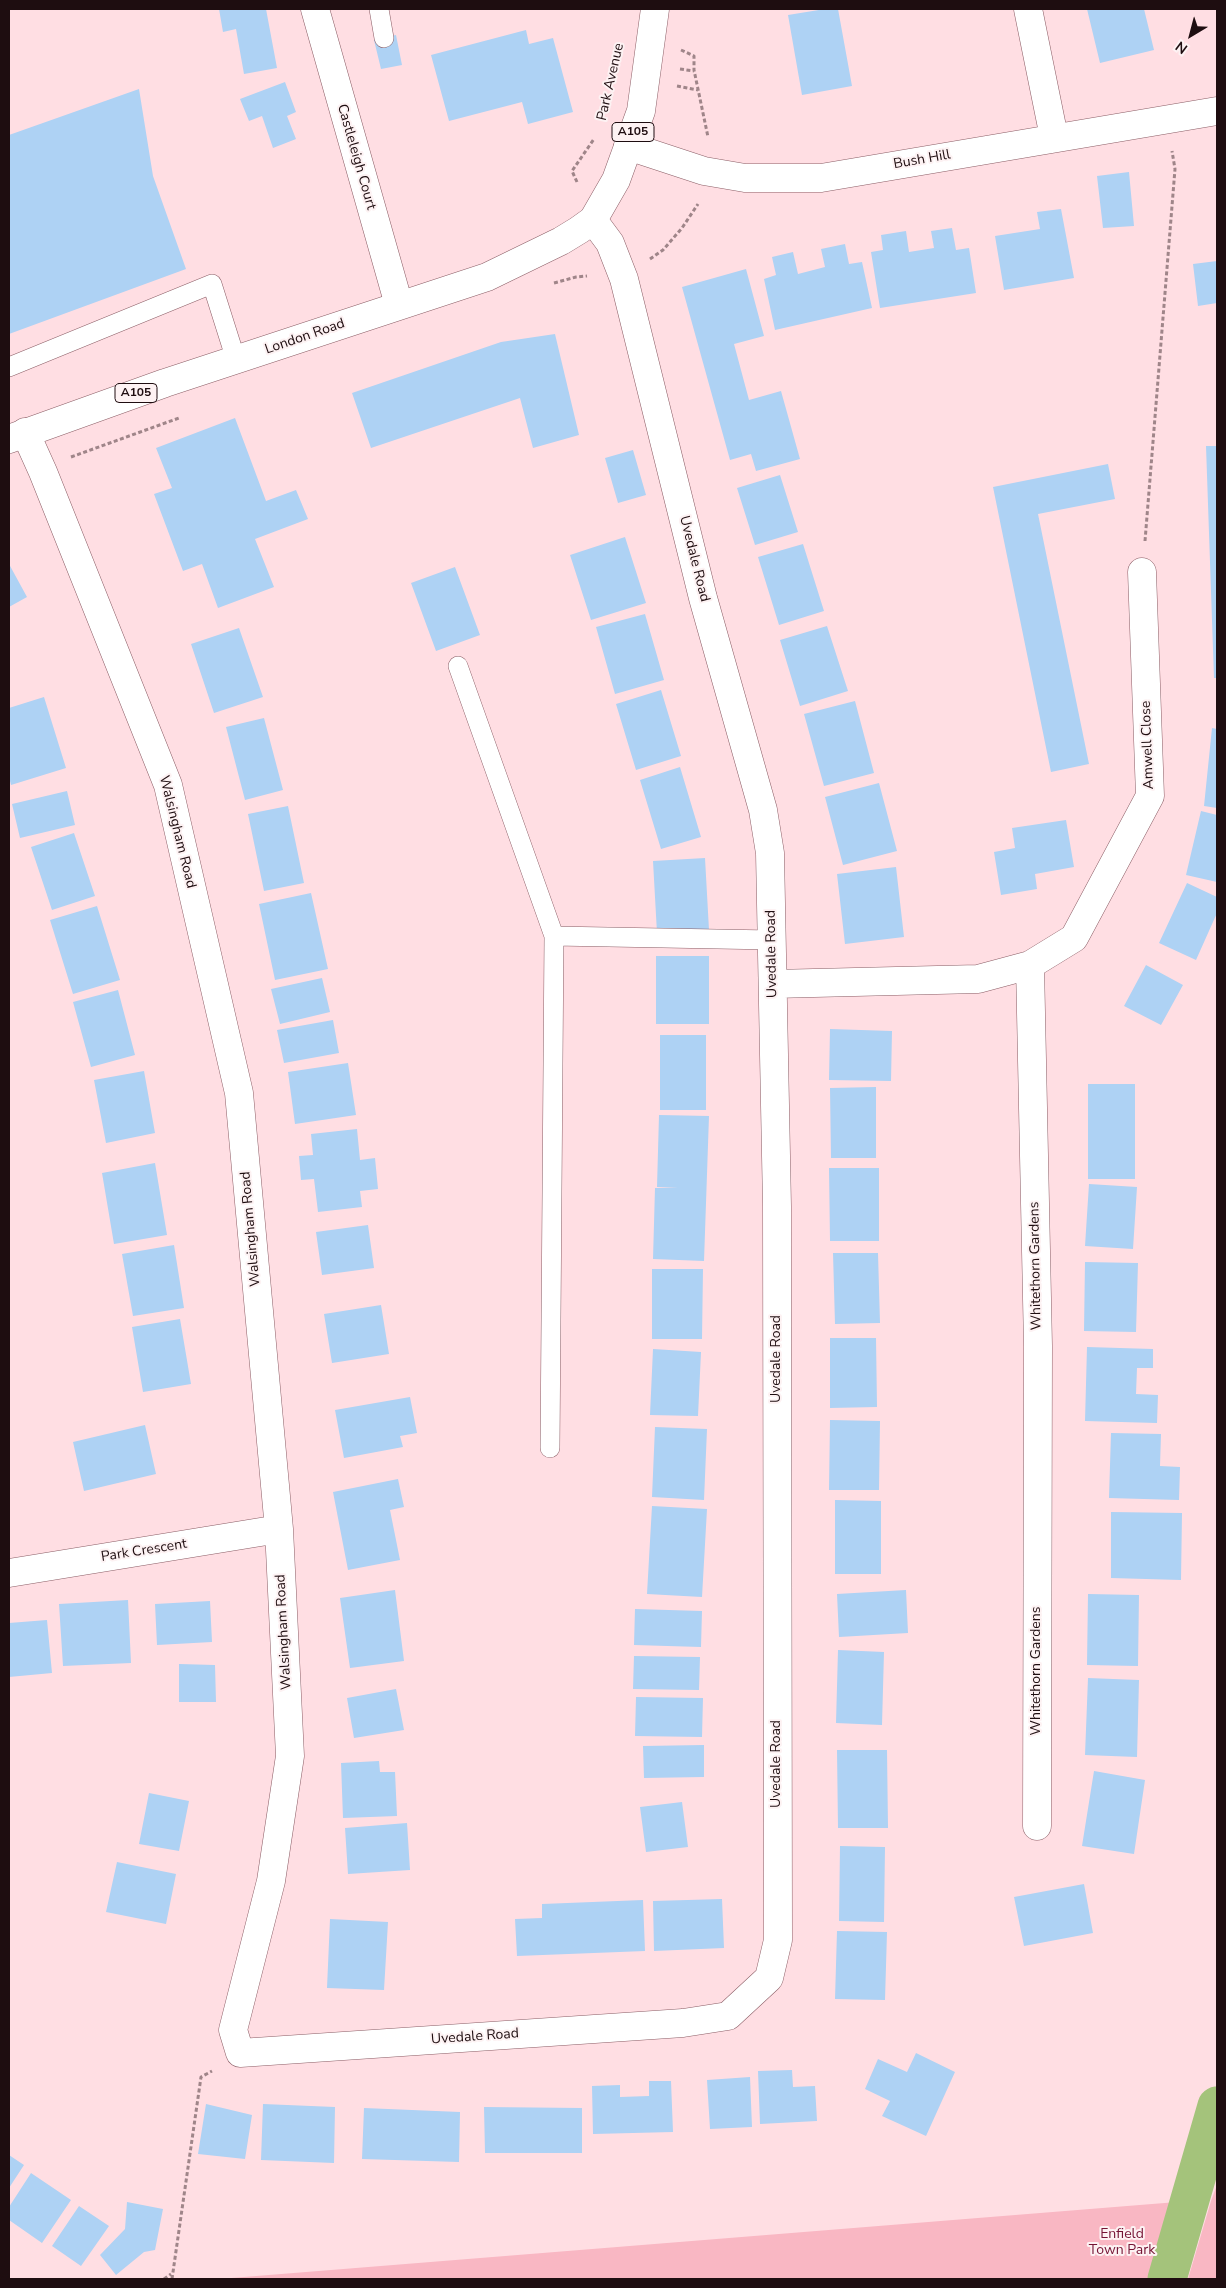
<!DOCTYPE html>
<html>
<head>
<meta charset="utf-8">
<style>
	body { margin:0 }
	#map { position:relative; width:1226px; height:2288px; overflow:hidden; background:#ffdee3; font-family:"Nunito Sans",sans-serif }
	canvas { display:block }
	.frame { position:absolute; inset:0; border:10px solid #1e0d10; pointer-events:none }
	.north { position:absolute; left:1166px; top:10px; width:50px; height:50px; -webkit-text-stroke:4px #fdf2f3; paint-order:stroke; rotate:217deg; font-size:14px; font-weight:700; line-height:20px; text-align:center; color:#1e0d10 }
	.north::after { content:''; display:block; margin:auto; width:18px; height:22px; background:#1e0d10; clip-path:polygon(50% 0,100% 100%,50% 72%,0 100%) }
</style>
</head>
<body>
<div id="map">
<canvas width="1226" height="2288"></canvas>
<div class="frame"></div>
<div class="north">N</div>
</div>
<script>
const ctx = document.querySelector('canvas').getContext('2d');
ctx.lineJoin = 'round';
function fill(path, color) { ctx.fillStyle = color; ctx.fill(path, 'evenodd'); }
const toPath = rows => new Path2D(rows.map(r => 'M' + r).join(''));
function strokePath(path, color, width, dash) { ctx.strokeStyle = color; ctx.lineWidth = width; ctx.lineCap = dash ? 'butt' : 'round'; ctx.setLineDash(dash || []); ctx.stroke(path); }
function label(font, color, halo, rows, align = 'center') {
  ctx.font = font + ' "Nunito Sans",sans-serif'; ctx.lineWidth = 4; ctx.setLineDash([]); ctx.textBaseline = 'middle'; ctx.strokeStyle = halo; ctx.fillStyle = color; for (const [text, x, y, turn = 0] of rows) {
    ctx.save(); ctx.translate(x, y); ctx.rotate((+turn || 0) * Math.PI / 180); ctx.textAlign = isNaN(turn) ? turn : align; if (halo) ctx.strokeText(text, 0, 0); ctx.fillText(text, 0, 0); ctx.restore();
  }
}
const green = toPath([
	[1217,2185,1217,2279,1188,2279,1211,2201],
	[1177,2202,1152,2279,215,2279,219,2279]
]);
const canal = toPath([
	[1167,2279,1217,2106]
]);
const building = toPath([
	[219,9,266,9,277,68,244,74,236,29,223,32],
	[825,9,838,9,852,86,802,95,788,15],
	[1087,9,1144,9,1154,50,1100,63],
	[526,30,529,44,553,38,573,112,528,124,522,102,449,121,431,55],
	[396,35,402,65,381,69,374,40],
	[285,82,296,112,287,116,296,139,273,148,262,116,249,121,240,99],
	[139,89,153,176,186,269,9,334,9,135],
	[1129,172,1134,226,1103,228,1097,176],
	[1061,209,1074,278,1004,290,995,236,1040,229,1037,212],
	[952,228,956,250,969,248,976,293,880,308,871,252,883,250,881,235,906,231,909,252,934,248,931,231],
	[845,244,849,264,862,262,872,308,775,330,764,279,776,275,772,257,793,252,798,274,825,267,821,249],
	[1217,261,1217,303,1198,306,1193,264],
	[746,269,764,336,734,344,749,400,781,391,800,459,756,471,751,454,730,460,682,287],
	[555,334,579,435,533,448,520,398,371,448,352,393,501,342],
	[235,418,266,501,296,490,308,519,255,539,274,587,218,608,202,564,183,571,154,494,172,488,156,448],
	[1206,446,1217,446,1217,678,1214,678],
	[633,450,646,495,618,503,605,458],
	[1108,464,1115,499,1038,514,1089,764,1051,772,993,487],
	[780,475,798,532,755,545,737,488],
	[625,537,646,603,591,620,570,555],
	[803,544,824,611,779,625,758,557],
	[9,564,27,597,9,607],
	[455,567,480,635,436,651,411,583],
	[645,614,664,680,615,694,596,627],
	[827,626,848,691,800,706,780,640],
	[239,628,263,697,214,713,191,644],
	[661,690,681,756,636,770,616,704],
	[44,697,66,768,11,785,9,777,9,708],
	[855,701,874,773,824,786,804,714],
	[264,718,283,790,245,800,226,727],
	[1212,728,1217,729,1217,808,1204,806],
	[680,767,701,837,661,849,640,780],
	[879,783,897,851,843,865,825,797],
	[67,791,75,825,20,838,12,804],
	[288,806,304,883,264,891,248,814],
	[1201,811,1217,815,1217,882,1186,875],
	[1066,820,1074,867,1035,874,1037,889,1001,895,994,852,1015,848,1012,828],
	[74,833,95,896,52,910,31,847],
	[705,858,709,930,657,933,653,861],
	[896,867,904,937,845,944,837,874],
	[1187,883,1217,897,1217,913,1196,960,1159,943],
	[311,893,328,969,275,980,259,904],
	[97,906,120,980,73,994,50,920],
	[656,956,709,956,709,1024,656,1024],
	[1146,965,1183,985,1161,1025,1124,1006],
	[322,978,330,1012,280,1024,271,989],
	[118,990,135,1055,91,1067,73,1002],
	[333,1020,339,1053,284,1063,277,1030],
	[830,1029,892,1031,891,1081,829,1080],
	[660,1035,706,1035,706,1110,660,1110],
	[348,1063,356,1115,295,1124,288,1072],
	[144,1071,155,1133,106,1143,94,1080],
	[1088,1084,1135,1084,1135,1179,1088,1179],
	[876,1087,876,1158,831,1158,830,1088],
	[659,1115,709,1116,704,1261,653,1259,655,1188,678,1188,657,1187],
	[357,1129,360,1160,375,1158,378,1189,360,1191,362,1207,318,1212,314,1179,301,1180,299,1156,313,1155,311,1134],
	[155,1163,167,1235,114,1244,102,1173],
	[829,1168,879,1168,879,1241,830,1241],
	[1089,1184,1137,1187,1133,1249,1085,1246],
	[368,1225,374,1268,322,1275,316,1232],
	[174,1245,184,1308,133,1316,122,1254],
	[833,1253,878,1253,880,1323,835,1324],
	[1085,1262,1138,1263,1136,1332,1084,1331],
	[652,1269,703,1269,702,1339,652,1339],
	[381,1305,389,1354,332,1363,324,1314],
	[180,1319,191,1384,143,1392,132,1327],
	[830,1338,876,1338,877,1407,830,1408],
	[1087,1347,1153,1349,1153,1368,1137,1368,1136,1394,1158,1395,1157,1423,1085,1421],
	[653,1349,701,1352,698,1416,650,1415],
	[410,1397,417,1433,400,1436,403,1447,344,1458,335,1410],
	[830,1420,880,1421,879,1490,829,1490],
	[145,1425,156,1474,84,1491,73,1442],
	[655,1427,707,1429,704,1500,652,1497],
	[1111,1433,1161,1434,1160,1466,1180,1467,1179,1500,1109,1498],
	[398,1479,404,1507,390,1510,400,1560,348,1570,333,1492],
	[835,1500,881,1501,881,1574,835,1574],
	[652,1506,707,1509,702,1597,647,1594],
	[1111,1512,1182,1513,1181,1580,1111,1578],
	[395,1590,404,1661,350,1668,340,1598],
	[906,1590,908,1633,839,1637,837,1594],
	[1088,1594,1139,1595,1138,1666,1087,1665],
	[128,1600,131,1663,63,1666,59,1604],
	[210,1601,212,1642,157,1645,155,1604],
	[635,1609,702,1611,701,1647,634,1645],
	[47,1620,52,1673,9,1677,9,1623],
	[838,1650,884,1652,882,1725,836,1723],
	[634,1656,700,1657,699,1690,633,1689],
	[179,1664,215,1665,216,1702,179,1702],
	[1088,1678,1139,1680,1137,1757,1085,1755],
	[396,1689,404,1730,354,1738,347,1698],
	[636,1697,703,1698,702,1737,635,1736],
	[704,1745,704,1777,644,1778,643,1746],
	[837,1750,887,1750,888,1828,838,1828],
	[379,1761,380,1772,395,1772,397,1816,343,1818,341,1763],
	[1094,1771,1145,1780,1134,1854,1082,1846],
	[149,1793,189,1801,179,1851,139,1844],
	[682,1802,688,1847,646,1852,640,1807],
	[407,1823,410,1870,348,1874,345,1828],
	[840,1846,885,1847,884,1922,839,1921],
	[117,1862,176,1874,166,1924,106,1912],
	[1084,1884,1093,1933,1024,1946,1014,1897],
	[722,1899,724,1948,654,1951,653,1901],
	[643,1900,645,1951,517,1956,515,1919,542,1918,542,1904],
	[330,1919,388,1922,384,1990,327,1988],
	[837,1931,887,1932,885,2000,835,1999],
	[916,2053,955,2072,926,2136,882,2116,890,2101,865,2089,878,2059,907,2072],
	[792,2070,793,2087,815,2086,817,2121,760,2124,758,2071],
	[750,2077,752,2127,710,2129,707,2080],
	[649,2081,671,2081,673,2132,593,2134,592,2086,620,2085,620,2097,649,2096],
	[206,2104,252,2115,245,2159,198,2154],
	[263,2104,335,2107,334,2163,261,2160],
	[484,2107,582,2108,582,2153,485,2153],
	[364,2108,460,2112,459,2162,362,2159],
	[9,2155,24,2165,9,2188],
	[31,2173,71,2200,42,2243,9,2220,9,2207],
	[127,2202,163,2209,155,2250,144,2252,116,2275,100,2255,125,2229],
	[79,2206,109,2226,81,2266,52,2246]
]);
const path = toPath([
	[681,50,694,56,694,70,708,137],
	[680,69,694,71],
	[677,86,698,90],
	[577,182,572,171,594,139],
	[650,259,663,250,682,228,698,204],
	[554,283,576,277,587,276],
	[71,457,179,418],
	[1145,541,1175,169,1172,151],
	[164,2279,171,2274],
	[172,2279,201,2077,212,2071]
]);
const lane = toPath([
	[379,9,384,38],
	[9,367,212,284,236,360],
	[458,666,554,936],
	[550,1448,554,936,772,940]
]);
const street = toPath([
	[315,9,399,305],
	[1028,9,1054,137],
	[25,432,43,472,168,785,239,1093,279,1529,290,1756,271,1881,233,2030,240,2053,683,2023,728,2016,769,1978,778,1940,777,1206,770,853,763,810,703,598,624,279,610,243,593,220],
	[1030,965,1074,938,1150,796,1142,572],
	[773,984,978,979,1030,965,1038,1346,1037,1826],
	[9,1573,279,1529]
]);
const secondary = toPath([
	[628,146,704,171,745,178,821,178,1217,111]
]);
const primary = toPath([
	[9,439,165,383,487,277,561,241,579,230,593,220,616,180,641,111,655,9]
]);
const shields = [
	[633,132,42],
	[136,393,42]
];
const shieldNames = [
	["A105",633,132],
	["A105",136,393]
];
const streetNames = [
	["Park Avenue",611,82,-77],
	["Castleleigh Court",356,157,74],
	["Bush Hill",922,160,-10],
	["London Road",305,337,-19],
	["Uvedale Road",694,559,76],
	["Amwell Close",1148,745,-92],
	["Walsingham Road",177,832,76],
	["Uvedale Road",772,954,-91],
	["Walsingham Road",251,1229,-95],
	["Whitethorn Gardens",1036,1266,-91],
	["Uvedale Road",777,1359,-90],
	["Park Crescent",144,1551,-9],
	["Walsingham Road",284,1632,-93],
	["Whitethorn Gardens",1037,1671,-90],
	["Uvedale Road",777,1764,-90],
	["Uvedale Road",475,2037,-4]
];
const parkNames = [
	["Enfield",1122,2235],
	["Town Park",1122,2251]
];
fill(green, '#f9b7c3');
strokePath(canal, '#a4c37b', 39);
fill(building, '#aed2f4');
strokePath(lane, '#8b5e66', 20);
strokePath(street, '#8b5e66', 29);
strokePath(secondary, '#8b5e66', 29);
strokePath(primary, '#8b5e66', 29);
strokePath(path, '#9f8589', 3, [4, 2.5]);
strokePath(lane, '#fff', 19);
strokePath(street, '#fff', 28);
strokePath(secondary, '#fff', 28);
strokePath(primary, '#fff', 28);
for (const [x, y, w] of shields) { const box = new Path2D(); box.roundRect(x - w / 2, y - 9.5, w, 19, 4); ctx.fillStyle = '#fdf2f3'; ctx.fill(box); strokePath(box, '#1e0d10', 1); }
label('bold 12px', '#1e0d10', null, shieldNames);
label('14px', '#1e0d10', '#fdf2f3', streetNames);
label('14px', '#751334', '#fdf2f3', parkNames);
</script>
</body>
</html>
